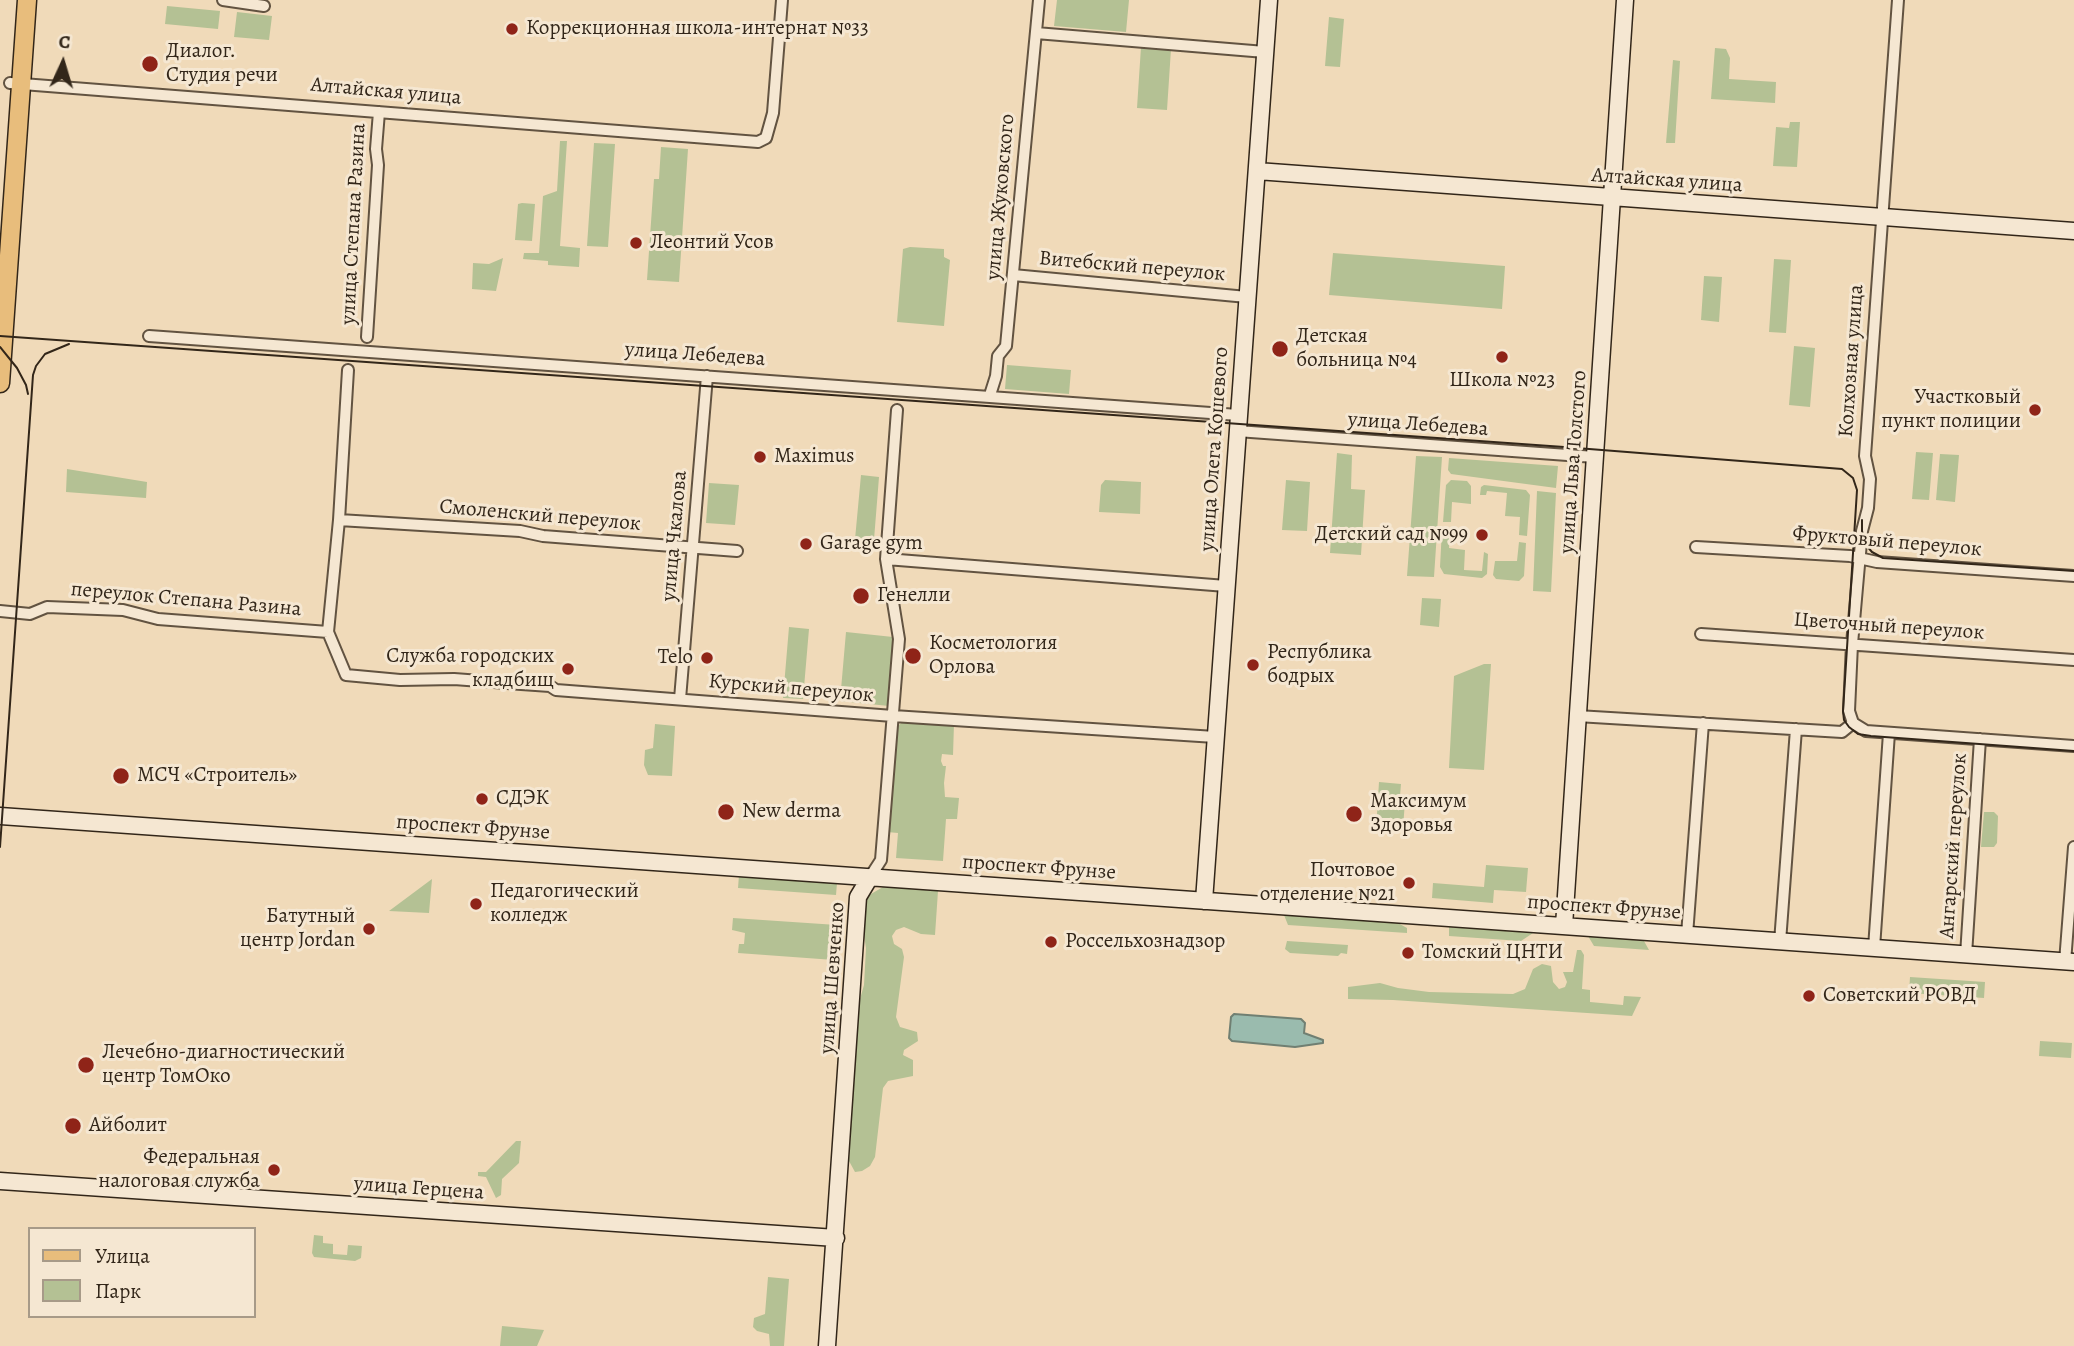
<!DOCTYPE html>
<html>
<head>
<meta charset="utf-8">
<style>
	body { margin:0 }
	#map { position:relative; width:2074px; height:1346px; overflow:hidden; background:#f0dab9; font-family:Alegreya,serif }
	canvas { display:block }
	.legend { position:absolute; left:28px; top:1227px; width:228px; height:91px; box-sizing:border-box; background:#f5e7d2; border:2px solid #a79a88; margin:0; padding:9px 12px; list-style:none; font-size:21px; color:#322619 }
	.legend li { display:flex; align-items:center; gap:14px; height:35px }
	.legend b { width:35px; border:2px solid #a79a88 }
	.north { position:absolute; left:28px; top:28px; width:70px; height:70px; -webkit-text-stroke:5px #f5e7d2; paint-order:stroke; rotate:4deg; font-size:19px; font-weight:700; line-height:28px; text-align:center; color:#322619 }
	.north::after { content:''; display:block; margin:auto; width:24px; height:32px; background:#322619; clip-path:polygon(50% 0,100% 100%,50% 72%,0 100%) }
</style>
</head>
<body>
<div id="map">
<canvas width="2074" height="1346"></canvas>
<ul class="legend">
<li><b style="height:9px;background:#e8bd7c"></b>Улица</li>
<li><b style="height:19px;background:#b4c194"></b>Парк</li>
</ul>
<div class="north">С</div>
</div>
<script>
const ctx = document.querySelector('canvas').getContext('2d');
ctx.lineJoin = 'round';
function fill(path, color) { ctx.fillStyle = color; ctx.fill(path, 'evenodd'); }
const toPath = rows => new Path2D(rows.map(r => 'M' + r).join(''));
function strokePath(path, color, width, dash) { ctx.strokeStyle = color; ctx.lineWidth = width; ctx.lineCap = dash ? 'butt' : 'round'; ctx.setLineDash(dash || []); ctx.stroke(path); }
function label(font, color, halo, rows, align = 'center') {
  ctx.font = font + ' Alegreya,serif'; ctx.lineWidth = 6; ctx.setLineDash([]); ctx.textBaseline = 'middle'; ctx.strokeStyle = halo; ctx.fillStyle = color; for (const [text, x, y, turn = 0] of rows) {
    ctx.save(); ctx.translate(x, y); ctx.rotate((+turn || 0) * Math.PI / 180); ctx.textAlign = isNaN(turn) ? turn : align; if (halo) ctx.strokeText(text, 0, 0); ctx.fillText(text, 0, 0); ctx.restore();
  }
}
const green = toPath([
	[1057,0,1129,0,1126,32,1054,26],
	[167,6,220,11,218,29,165,24],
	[237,12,272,16,269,40,234,37],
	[1329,17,1344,19,1340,67,1325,66],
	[1141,47,1171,49,1167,110,1137,108],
	[1715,48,1726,49,1730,58,1729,79,1776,82,1775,103,1711,99],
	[1673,60,1680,61,1675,143,1666,143],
	[1790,122,1800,122,1797,167,1773,166,1776,127,1789,128],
	[560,141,567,141,560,246,580,248,579,267,548,265,548,261,523,259,524,253,539,253,543,196,557,191],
	[594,143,615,144,608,247,587,246],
	[661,147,688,149,679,282,647,280,654,179,659,179],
	[522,203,535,204,532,241,515,240,518,204],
	[910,247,944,249,944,257,950,260,944,326,897,322,903,249],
	[1333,253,1505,266,1502,309,1329,295],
	[503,258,496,291,472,289,473,263,489,264],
	[1774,259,1791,260,1786,333,1769,332],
	[1704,276,1722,277,1719,322,1701,320],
	[1794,346,1815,348,1810,407,1789,405],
	[1007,365,1071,370,1069,394,1005,389],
	[1916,452,1933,453,1929,500,1912,499],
	[1337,453,1352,455,1351,489,1365,490,1361,555,1330,553],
	[1940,454,1959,455,1955,502,1936,500],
	[1416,456,1442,457,1434,577,1407,576],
	[1449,458,1558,466,1556,488,1451,474,1448,470],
	[67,469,147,482,146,498,66,492],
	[861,475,879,477,873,552,854,550],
	[1105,480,1141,482,1140,514,1099,512,1101,485],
	[1286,480,1310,482,1307,531,1282,530],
	[1451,480,1467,481,1471,486,1471,504,1452,502,1451,522,1443,522,1446,485],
	[709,483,739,485,735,525,706,523],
	[1484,485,1526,490,1530,495,1527,536,1519,535,1520,517,1505,516,1507,493,1487,491,1486,495,1480,495,1481,487],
	[1537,491,1556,493,1551,592,1533,591],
	[1442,529,1450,529,1449,548,1465,550,1464,570,1482,571,1484,552,1488,554,1487,574,1482,578,1444,574,1440,567],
	[1519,542,1526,543,1524,576,1519,581,1496,579,1493,575,1495,561,1517,561],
	[1422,598,1441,599,1439,627,1420,625],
	[789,627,809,629,803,699,783,698],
	[846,632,893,637,895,641,889,706,840,701],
	[1484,664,1491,664,1484,770,1449,768,1454,676],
	[903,721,954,724,953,755,942,754,941,761,943,766,946,766,944,783,945,797,959,798,957,819,946,819,943,861,896,858,898,833,887,832,896,728],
	[655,724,675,726,672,776,648,775,644,765,645,750,653,748],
	[1379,782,1401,784,1400,796,1410,797,1410,800,1405,801,1403,828,1399,832,1376,830],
	[1984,812,1994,812,1998,816,1997,843,1994,847,1981,847],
	[1486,865,1528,868,1526,892,1494,890,1493,903,1432,898,1433,883,1484,887],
	[739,875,837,883,836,895,738,888],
	[432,879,429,913,389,911],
	[883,887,938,891,935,935,921,934,904,927,896,930,892,936,894,944,902,949,904,957,896,1017,900,1027,917,1032,918,1041,904,1050,903,1055,913,1060,913,1076,888,1081,883,1088,875,1157,870,1166,862,1171,855,1172,849,1161,858,1006,864,985,866,948,863,929,865,901,871,894],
	[1284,915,1398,923,1407,928,1407,933,1288,925],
	[733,918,837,925,834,960,738,953,739,944,744,944,745,933,732,930],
	[1449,927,1533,933,1521,941,1449,936],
	[1588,936,1644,941,1649,950,1594,946],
	[1287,941,1348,945,1347,954,1341,953,1338,956,1290,953,1285,949],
	[1577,950,1581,950,1584,955,1582,989,1590,990,1590,1002,1623,1005,1624,996,1641,997,1632,1016,1393,1000,1348,999,1348,987,1380,983,1398,988,1429,992,1513,994,1525,989,1533,969,1542,964,1551,966,1553,982,1559,989,1565,987,1567,982,1563,972,1573,972],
	[1910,977,1985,982,1984,998,1909,993],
	[2040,1041,2072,1043,2071,1058,2039,1056],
	[516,1141,521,1141,519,1163,502,1179,501,1195,496,1198,486,1177,478,1176,478,1172,486,1172],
	[314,1235,323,1236,323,1243,333,1244,333,1254,347,1255,348,1245,362,1246,361,1258,355,1261,314,1257,312,1253],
	[768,1277,789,1279,784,1346,770,1346,769,1334,757,1331,753,1327,754,1318,765,1314],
	[502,1326,544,1330,537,1346,500,1346]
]);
const water = toPath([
	[1234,1014,1301,1019,1305,1023,1304,1033,1323,1040,1323,1043,1295,1047,1232,1041,1229,1038,1231,1017,1234,1014]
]);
const street = toPath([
	[223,0,264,6],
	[1036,33,1265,52],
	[10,83,758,142,766,138,773,113,782,0],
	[1013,275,1247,297],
	[149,336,1238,415],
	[367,337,378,165,376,149,379,112],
	[348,370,339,520,328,632,346,675,400,680,454,679,507,683,550,686,556,690,893,716,1215,737],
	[990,395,996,376,998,356,1006,346,1039,0],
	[1237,431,1595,457],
	[339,520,520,531,543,536,737,551],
	[1696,547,1850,556,1877,562,2074,576],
	[886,559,1226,586],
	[0,611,30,614,47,607,123,610,158,619,328,632],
	[1701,634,2074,660],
	[680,699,707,376],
	[1577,716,1842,732,1853,723,1866,731,2074,746],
	[1853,723,1849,711,1852,644,1862,531,1868,508,1870,479,1865,456,1898,0],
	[870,877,881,860,899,639,886,559,897,410],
	[1687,935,1703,723],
	[1780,942,1796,729],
	[1874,948,1889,733],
	[1966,955,1980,739],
	[2065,962,2074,847]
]);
const secondary = toPath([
	[1257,171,2074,231],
	[0,816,2074,962],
	[1204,901,1269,0],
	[1564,926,1625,0],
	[0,1181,836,1238],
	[827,1346,858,897,870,877]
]);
const primary = toPath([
	[0,383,27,0]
]);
const tram = toPath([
	[0,336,1564,447,1842,469,1853,478,1857,490,1843,711,1844,720,1849,727,1858,734,1871,736,2074,751],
	[0,347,17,368,26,385,28,394],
	[1862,520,1862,531,1866,545,1872,552,1883,558,2074,571],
	[0,847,33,375,36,366,45,354,69,344]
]);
const markers = [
	[512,29,7,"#8f2418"],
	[150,64,9,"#8f2418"],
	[636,243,7,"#8f2418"],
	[1280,349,9,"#8f2418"],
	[1502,357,7,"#8f2418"],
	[2035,410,7,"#8f2418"],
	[760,457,7,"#8f2418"],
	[1482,535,7,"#8f2418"],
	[806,544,7,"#8f2418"],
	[861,596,9,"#8f2418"],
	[913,656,9,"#8f2418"],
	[707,658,7,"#8f2418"],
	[1253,665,7,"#8f2418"],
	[568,669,7,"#8f2418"],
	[121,776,9,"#8f2418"],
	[482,799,7,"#8f2418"],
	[726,812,9,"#8f2418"],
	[1354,814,9,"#8f2418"],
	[1409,883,7,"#8f2418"],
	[476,904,7,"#8f2418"],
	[369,929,7,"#8f2418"],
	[1051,942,7,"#8f2418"],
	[1408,953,7,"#8f2418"],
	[1809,996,7,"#8f2418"],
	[86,1065,9,"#8f2418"],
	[73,1126,9,"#8f2418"],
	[274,1170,7,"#8f2418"]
];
const poiNames = [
	["Коррекционная школа-интернат №33",526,29],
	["Диалог.",166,52],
	["Студия речи",166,76],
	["Леонтий Усов",650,243],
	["Детская",1296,337],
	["больница №4",1296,361],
	["Школа №23",1502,381,"center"],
	["Участковый",2021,398,"right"],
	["пункт полиции",2021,422,"right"],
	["Maximus",774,457],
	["Детский сад №99",1468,535,"right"],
	["Garage gym",820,544],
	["Генелли",877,596],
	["Косметология",929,644],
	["Орлова",929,668],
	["Республика",1267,653],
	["бодрых",1267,677],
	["Служба городских",554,657,"right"],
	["кладбищ",554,681,"right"],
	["Telo",693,658,"right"],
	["МСЧ «Строитель»",137,776],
	["СДЭК",496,799],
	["Максимум",1370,802],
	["Здоровья",1370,826],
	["New derma",742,812],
	["Почтовое",1395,871,"right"],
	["отделение №21",1395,895,"right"],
	["Педагогический",490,892],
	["колледж",490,916],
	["Батутный",355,917,"right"],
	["центр Jordan",355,941,"right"],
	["Россельхознадзор",1065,942],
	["Томский ЦНТИ",1422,953],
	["Советский РОВД",1823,996],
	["Лечебно-диагностический",102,1053],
	["центр ТомОко",102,1077],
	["Айболит",89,1126],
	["Федеральная",260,1158,"right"],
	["налоговая служба",260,1182,"right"]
];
const streetNames = [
	["Алтайская улица",386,92,5],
	["Алтайская улица",1667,181,4],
	["улица Жуковского",1001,197,-85],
	["улица Степана Разина",354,224,-87],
	["Витебский переулок",1132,267,5],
	["улица Лебедева",695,355,4],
	["Колхозная улица",1852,361,-86],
	["улица Лебедева",1418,425,4],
	["улица Олега Кошевого",1215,449,-86],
	["улица Льва Толстого",1574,462,-86],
	["Смоленский переулок",540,516,5],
	["улица Чкалова",675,536,-85],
	["Фруктовый переулок",1887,542,5],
	["переулок Степана Разина",186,600,5],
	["Цветочный переулок",1889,627,4],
	["Курский переулок",791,689,5],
	["проспект Фрунзе",473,828,4],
	["Ангарский переулок",1954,846,-86],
	["проспект Фрунзе",1039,868,4],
	["проспект Фрунзе",1604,908,4],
	["улица Шевченко",833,978,-86],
	["улица Герцена",419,1189,4]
];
fill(green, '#b4c194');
fill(water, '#9abbae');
strokePath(water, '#707f72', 2);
strokePath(street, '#625341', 14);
strokePath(secondary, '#322619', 19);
strokePath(primary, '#322619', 21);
strokePath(street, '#f5e7d2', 10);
strokePath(secondary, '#f5e7d2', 16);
strokePath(primary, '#e8bd7c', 18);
strokePath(tram, '#322619', 2);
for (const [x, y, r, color] of markers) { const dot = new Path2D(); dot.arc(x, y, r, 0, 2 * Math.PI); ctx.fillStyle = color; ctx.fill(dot); strokePath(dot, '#f5e7d2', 2.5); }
label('21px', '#322619', '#f5e7d2', poiNames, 'left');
label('21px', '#322619', '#f5e7d2', streetNames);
</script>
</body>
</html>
